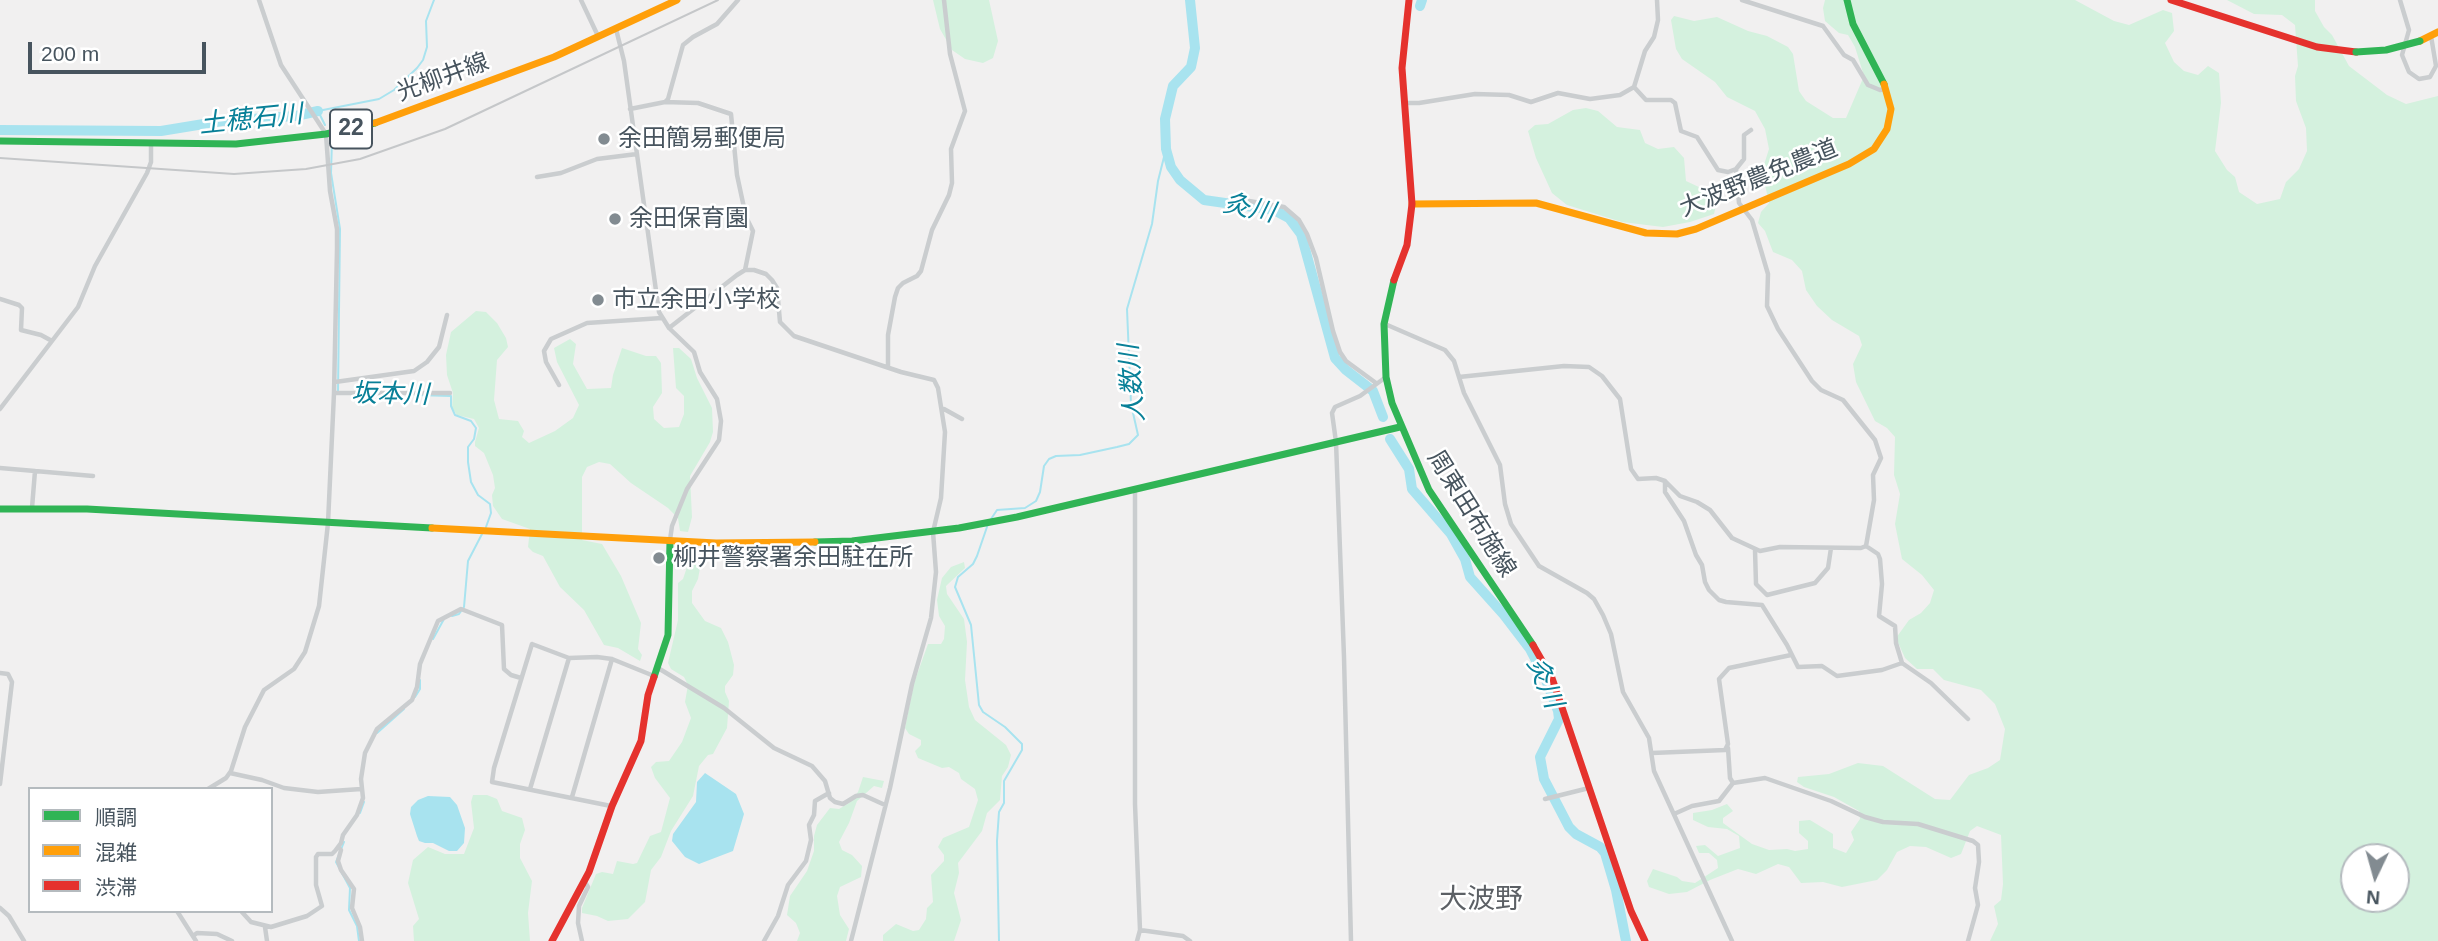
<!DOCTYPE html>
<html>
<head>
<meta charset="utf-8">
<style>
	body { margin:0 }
	#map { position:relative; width:2438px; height:941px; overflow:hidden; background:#f1f0f0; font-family:Arial,"Noto Sans JP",sans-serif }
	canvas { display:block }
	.legend { position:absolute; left:28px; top:787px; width:245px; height:126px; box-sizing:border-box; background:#fff; border:2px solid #b5bbbf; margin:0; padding:9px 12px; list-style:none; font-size:21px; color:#47545e }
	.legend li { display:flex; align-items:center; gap:14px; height:35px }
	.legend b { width:35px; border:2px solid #b5bbbf }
	.north { position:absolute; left:2340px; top:843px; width:70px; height:70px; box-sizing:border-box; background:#fff; border:2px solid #b5bbbf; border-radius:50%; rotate:185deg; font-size:19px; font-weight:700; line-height:28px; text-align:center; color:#47545e }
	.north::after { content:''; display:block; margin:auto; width:24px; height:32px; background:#828b91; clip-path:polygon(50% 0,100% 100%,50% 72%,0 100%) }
	.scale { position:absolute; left:28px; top:42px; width:178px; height:32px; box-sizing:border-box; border:4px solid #47545e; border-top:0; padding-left:9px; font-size:21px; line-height:24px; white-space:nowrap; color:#47545e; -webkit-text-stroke:5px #fff; paint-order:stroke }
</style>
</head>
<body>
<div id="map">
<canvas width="2438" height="941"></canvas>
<ul class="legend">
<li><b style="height:9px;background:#30b455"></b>順調</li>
<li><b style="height:9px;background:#ff9f0a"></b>混雑</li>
<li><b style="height:9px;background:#e5322d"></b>渋滞</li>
</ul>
<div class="north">N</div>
<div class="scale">200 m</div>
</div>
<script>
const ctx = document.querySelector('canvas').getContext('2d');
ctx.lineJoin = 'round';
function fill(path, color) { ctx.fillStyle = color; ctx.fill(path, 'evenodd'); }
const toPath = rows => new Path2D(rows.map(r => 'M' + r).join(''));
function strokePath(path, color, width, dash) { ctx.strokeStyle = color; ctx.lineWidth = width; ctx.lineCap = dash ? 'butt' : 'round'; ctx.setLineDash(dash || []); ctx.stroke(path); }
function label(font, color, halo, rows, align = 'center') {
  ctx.font = font + ' Arial,"Noto Sans JP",sans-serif'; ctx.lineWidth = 5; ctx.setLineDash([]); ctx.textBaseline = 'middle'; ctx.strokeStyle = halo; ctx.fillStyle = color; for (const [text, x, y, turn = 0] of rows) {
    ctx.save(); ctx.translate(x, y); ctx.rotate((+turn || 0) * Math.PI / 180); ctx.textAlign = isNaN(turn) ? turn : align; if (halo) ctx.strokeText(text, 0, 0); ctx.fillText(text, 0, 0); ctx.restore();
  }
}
const green = toPath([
	[933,0,989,0,998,41,993,58,983,63,965,59,952,50,940,29],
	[1825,0,2075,0,2114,21,2129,25,2163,10,2172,13,2174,31,2165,43,2174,62,2184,71,2198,75,2208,66,2219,73,2221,103,2215,151,2227,170,2235,177,2239,192,2257,204,2280,199,2286,182,2299,169,2307,151,2306,128,2296,101,2295,76,2298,66,2295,25,2282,15,2254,14,2227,0,2315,0,2315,11,2324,27,2332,35,2349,66,2387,95,2406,104,2438,96,2438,941,1990,941,1998,924,1994,906,2001,900,2003,884,2001,835,1977,826,1970,831,1961,854,1951,858,1926,847,1910,846,1897,852,1887,870,1877,880,1842,887,1823,882,1801,883,1789,867,1778,864,1756,874,1738,869,1710,880,1687,892,1669,894,1649,887,1647,881,1653,869,1677,877,1682,881,1695,883,1718,868,1717,860,1709,853,1699,853,1696,846,1705,845,1718,856,1740,848,1739,836,1727,829,1708,827,1693,820,1693,813,1712,810,1727,804,1733,811,1723,818,1723,823,1752,844,1769,850,1787,849,1795,851,1808,849,1808,841,1799,833,1799,821,1810,820,1833,834,1833,848,1846,853,1854,840,1851,832,1860,819,1859,811,1834,797,1804,787,1797,782,1798,777,1829,774,1858,763,1883,766,1935,799,1950,800,1969,775,1988,768,2000,760,2005,729,1995,704,1981,690,1944,680,1933,669,1917,669,1905,658,1896,638,1909,620,1921,613,1930,603,1934,590,1922,575,1902,559,1895,524,1900,494,1894,475,1895,437,1887,428,1875,421,1856,382,1853,364,1862,345,1859,336,1832,320,1817,306,1806,290,1802,271,1792,260,1773,252,1765,231,1758,223,1761,212,1769,203,1762,171,1769,149,1765,129,1755,111,1727,97,1715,82,1682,59,1676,49,1671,20,1674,16,1694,21,1717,17,1748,31,1767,36,1788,47,1793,54,1799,91,1806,101,1833,118,1846,118,1864,76,1855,47,1848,35,1839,33,1825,21,1823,8],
	[2354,857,2396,857,2396,899,2354,899],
	[1586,108,1598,111,1617,127,1640,130,1645,143,1658,149,1674,147,1684,158,1686,181,1701,188,1716,205,1714,214,1690,222,1663,227,1622,222,1567,205,1552,193,1536,158,1528,131,1535,125,1548,124,1573,110],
	[476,311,486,312,497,323,506,338,508,347,497,360,494,400,499,419,518,421,524,431,522,437,529,443,555,431,573,418,579,405,557,362,554,348,570,339,576,344,573,364,587,389,611,388,613,375,622,348,646,356,656,356,661,363,662,393,653,407,654,419,664,428,679,427,684,414,684,396,676,388,673,348,679,348,691,359,697,378,712,408,713,432,710,442,690,476,692,517,688,532,680,531,678,518,668,508,631,483,610,464,599,462,587,467,582,477,582,540,602,544,621,576,641,623,638,649,642,655,640,661,618,648,604,645,584,610,560,587,543,556,533,552,528,547,530,529,502,519,493,506,492,495,495,488,493,475,484,453,475,446,475,442,479,428,474,419,457,415,452,408,453,393,447,375,446,355,451,332],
	[964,562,965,568,946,586,947,594,964,619,967,642,965,680,969,707,975,720,1006,745,1011,755,1008,767,1002,776,1000,800,987,813,982,831,958,863,959,873,954,893,961,920,954,941,883,941,883,935,896,924,913,931,919,930,926,919,927,908,933,902,931,875,944,861,944,855,938,847,943,838,969,827,978,800,975,789,961,779,959,773,949,767,942,768,918,758,915,751,921,745,921,740,909,734,905,728,914,683,928,644,941,644,944,639,945,626,939,616,937,600,942,578,951,567],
	[695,564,700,568,698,579,692,591,692,603,705,621,721,628,728,642,734,665,733,675,725,686,725,692,729,701,727,728,713,754,708,755,699,766,693,796,671,831,661,857,651,870,645,902,628,919,608,921,597,916,582,913,582,908,596,874,602,872,613,874,617,861,633,864,637,863,650,836,661,832,670,798,655,778,651,767,656,762,669,761,682,742,691,718,685,702,688,685,684,677,671,669,668,663,678,620,678,583,683,579,687,567],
	[863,777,884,781,882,788,874,786,857,801,849,823,839,842,842,850,852,855,862,866,861,877,840,887,837,896,840,915,849,929,846,941,797,941,800,933,796,923,787,915,790,896,807,871,814,851,814,836,817,825,830,808,839,809,849,803,858,792],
	[473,795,487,795,497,799,502,811,522,818,525,830,520,844,520,858,532,881,528,913,530,941,414,941,413,926,419,919,408,883,413,860,428,847,445,854,464,854,474,828,471,802]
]);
const water = toPath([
	[705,773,736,794,744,814,733,851,699,864,685,857,672,841,673,834,696,802,697,782],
	[428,796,450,797,457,805,465,828,464,843,457,851,449,851,433,843,425,843,419,841,417,836,410,814,411,807,418,800]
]);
const stream = toPath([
	[325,125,318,111,379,99,394,90,417,68,423,60,427,47,426,21,434,0],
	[332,140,331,173,340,229,338,392],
	[415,395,451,396,451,406,455,415,471,421,476,428,474,439,468,447,468,462,471,482,478,495,490,504,491,513,486,527],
	[991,519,997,510,1025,508,1036,501,1040,492,1044,466,1049,459,1056,456,1080,455,1117,447,1129,444,1138,435,1131,404,1127,309,1152,224,1158,181,1166,149],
	[988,524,977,556,973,564,958,577,955,587,971,625,979,705,983,712,1005,727,1022,744,1022,750,1004,781,1004,803,999,812,997,841,999,941],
	[452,616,459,614,464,607,468,561,482,534],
	[433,639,444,619],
	[415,697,420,689,420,680],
	[377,733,404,709],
	[360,813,364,802],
	[344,842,336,862,350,888,349,910,357,926,359,941]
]);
const river = toPath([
	[1190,0,1195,48,1191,67,1173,86,1165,119,1166,149,1171,167,1180,180,1204,200,1274,210,1289,218,1301,234,1335,358,1346,370,1373,391,1383,417],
	[1420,6,1422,0],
	[0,130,161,131,222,121,296,116,318,111],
	[1390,439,1409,469,1412,489,1451,534,1465,559,1470,577,1504,615,1530,649,1545,678,1558,711,1559,719,1540,757,1544,779,1569,827,1576,834,1600,847,1605,853,1616,890,1626,941]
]);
const street = toPath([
	[581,0,598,36],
	[1742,0,1823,26,1844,55,1853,60,1868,85,1880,90,1885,89],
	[2400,0,2409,30,2402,55,2409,72,2419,79,2430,77,2436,66,2431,36],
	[616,29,624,61,659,312,669,328,694,352,700,372,717,399,721,421,719,440,687,489,672,526,670,540],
	[665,102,698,103,731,114,737,175,746,217,753,231,745,270],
	[1404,103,1419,103,1475,94,1509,95,1531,102,1558,93,1590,99,1620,95,1634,87,1645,51,1654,37,1658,20,1657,0],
	[630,109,665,102,668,99,683,45,693,37,717,24,738,0],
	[1736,169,1744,159,1744,135,1751,130],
	[537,177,561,173,597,159,637,154],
	[1249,201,1284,207,1299,220,1307,234,1316,258,1333,331,1340,352,1346,361,1376,383],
	[0,299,19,305,22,308,21,330,41,335,52,341],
	[1385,324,1445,350,1454,361,1464,393,1500,465,1505,504,1511,524,1539,566,1587,593,1594,599,1603,615,1611,634,1623,692,1649,738,1654,771,1732,941],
	[669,328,737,275,745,270,754,270,766,274,772,280,777,288,780,322,794,336,901,372,934,380,938,388,945,432,941,498,933,532,936,572,931,618,912,684,890,788,851,941],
	[888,367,888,335,895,297,898,288,903,283,917,276,921,271,932,230,949,195,952,183,951,149,965,111,950,54,944,0],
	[1459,377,1564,366,1589,367,1602,376,1620,399,1631,469,1638,479,1656,478,1665,481,1680,496,1697,502,1710,510,1732,538,1760,551,1780,547,1861,548,1866,546,1874,500,1873,475,1881,458,1875,440,1843,400,1821,390,1812,381,1778,329,1767,306,1768,274,1752,220,1739,203,1736,169,1728,172,1718,170,1697,137,1681,131,1675,103,1671,100,1646,100,1634,87],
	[335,382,414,371,427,362,439,347,447,315],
	[559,385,546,362,544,351,551,339,587,323,662,318],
	[334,393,450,393],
	[0,409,78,307,95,266,147,173,151,162,151,143],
	[944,409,962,419],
	[0,468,93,476],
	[1665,481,1665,492,1684,521,1696,555,1702,565,1705,582,1709,590,1719,600,1726,602,1762,605,1787,645,1798,667,1822,666,1837,676,1882,670,1902,663],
	[1135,490,1135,804,1140,930,1137,941],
	[32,508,35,471],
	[1866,546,1878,554,1880,559,1882,584,1879,616,1895,626,1896,643,1902,663,1931,683,1968,719],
	[1755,550,1756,584,1767,595,1815,583,1828,568,1831,548],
	[658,668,724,708,774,748,812,766,825,781,830,798,835,802,843,804,856,796,863,795,885,805],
	[0,673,8,674,12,682,0,784],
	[1728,748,1730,778,1733,783],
	[1652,753,1725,750,1728,744,1719,679,1729,668,1791,655],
	[230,773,262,780,284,788,318,792,361,789],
	[208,789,226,778,231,771,245,727,264,690,294,669,305,652,319,606,328,523,334,393,337,249,337,229,330,191,326,134,281,65,259,0],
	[530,789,569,658],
	[572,797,612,659],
	[1545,799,1589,788],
	[611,806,492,782,494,768,532,644,569,658,597,657,612,659,654,676],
	[1674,814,1692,806,1719,801,1733,783,1765,778,1831,801,1865,817,1883,822,1918,824,1973,841,1978,845,1979,862,1975,888,1978,905,1968,941],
	[339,848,341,850,338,861,341,870,354,889,352,908,360,927,362,941],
	[0,908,9,916,24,941],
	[177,911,196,941],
	[241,911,251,922,271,927,307,916,322,906,316,885,316,857,318,854,332,854,335,851,341,843,343,835,357,815,363,798,361,779,365,753,377,729,412,700,417,687,420,664,438,621,461,609,502,625,504,669,511,675,521,678],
	[265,927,267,941],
	[1140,930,1183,936,1190,941],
	[193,936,197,933,217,934,232,941],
	[582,941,578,923,579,906,588,887,585,882],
	[764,941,778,916,788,885,806,861,811,840,809,825,814,815,815,801,829,793],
	[1351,941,1344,657,1336,442,1332,413,1335,407,1360,396,1386,377]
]);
const fast = toPath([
	[1847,0,1853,24,1884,84],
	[0,141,236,144,326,134,375,123],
	[1394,280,1384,324,1386,377,1392,403,1429,490,1533,645],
	[0,509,87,509,432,528],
	[815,542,852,541,959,528,1017,517,1400,427],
	[654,677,668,635,670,541]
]);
const slow = toPath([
	[2420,41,2438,32],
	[375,123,554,57,677,0],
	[1412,204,1536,203,1646,233,1677,234,1696,229,1849,164,1874,149,1887,129,1891,109,1884,84],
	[432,528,716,543,815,542]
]);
const jam = toPath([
	[2171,0,2317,47,2356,52],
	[1394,280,1407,245,1412,204,1402,68,1409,0],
	[1533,645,1552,678,1631,911,1645,941],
	[552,941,589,872,612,806,641,741,648,695,654,677]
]);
const rail = toPath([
	[0,158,234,174,306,169,360,159,445,129,718,0]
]);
const fastBridge = toPath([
	[2356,52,2386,50,2420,41]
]);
const markers = [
	[604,139,7,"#828b91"],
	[615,219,7,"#828b91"],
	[598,300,7,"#828b91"],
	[659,558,7,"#828b91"]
];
const shields = [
	[351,129,42]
];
const shieldNames = [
	["22",351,129]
];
const streetNames = [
	["光柳井線",443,78,-20],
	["大波野農免農道",1759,179,-22],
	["周東田布施線",1471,514,58]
];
const poiNames = [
	["余田簡易郵便局",618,139],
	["余田保育園",629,219],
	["市立余田小学校",612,300],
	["柳井警察署余田駐在所",673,558]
];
const waterNames = [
	["土穂石川",251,120,-6],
	["灸川",1249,209,12],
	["人数川",1133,383,-95],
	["坂本川",390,395,1],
	["灸川",1544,683,67]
];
const quarterNames = [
	["大波野",1481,900]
];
fill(green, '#d4f1de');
fill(water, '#a8e3ef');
strokePath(stream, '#a8e3ef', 2);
strokePath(river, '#a8e3ef', 10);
strokePath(street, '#cacdcf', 4.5);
strokePath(fast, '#30b455', 7);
strokePath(slow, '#ff9f0a', 7);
strokePath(jam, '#e5322d', 7);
strokePath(rail, '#c5c7c9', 2);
strokePath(fastBridge, '#30b455', 7);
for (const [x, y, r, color] of markers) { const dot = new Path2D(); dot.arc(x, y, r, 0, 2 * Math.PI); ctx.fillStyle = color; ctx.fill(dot); strokePath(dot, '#fff', 2.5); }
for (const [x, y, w] of shields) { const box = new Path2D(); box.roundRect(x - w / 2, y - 19.5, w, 39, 5); ctx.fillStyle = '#fff'; ctx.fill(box); strokePath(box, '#47545e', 2); }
label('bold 23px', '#47545e', null, shieldNames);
label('24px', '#47545e', '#fff', streetNames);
label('24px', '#47545e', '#fff', poiNames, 'left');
label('italic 26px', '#088098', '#fff', waterNames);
label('28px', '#5c6065', '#fff', quarterNames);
</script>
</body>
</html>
